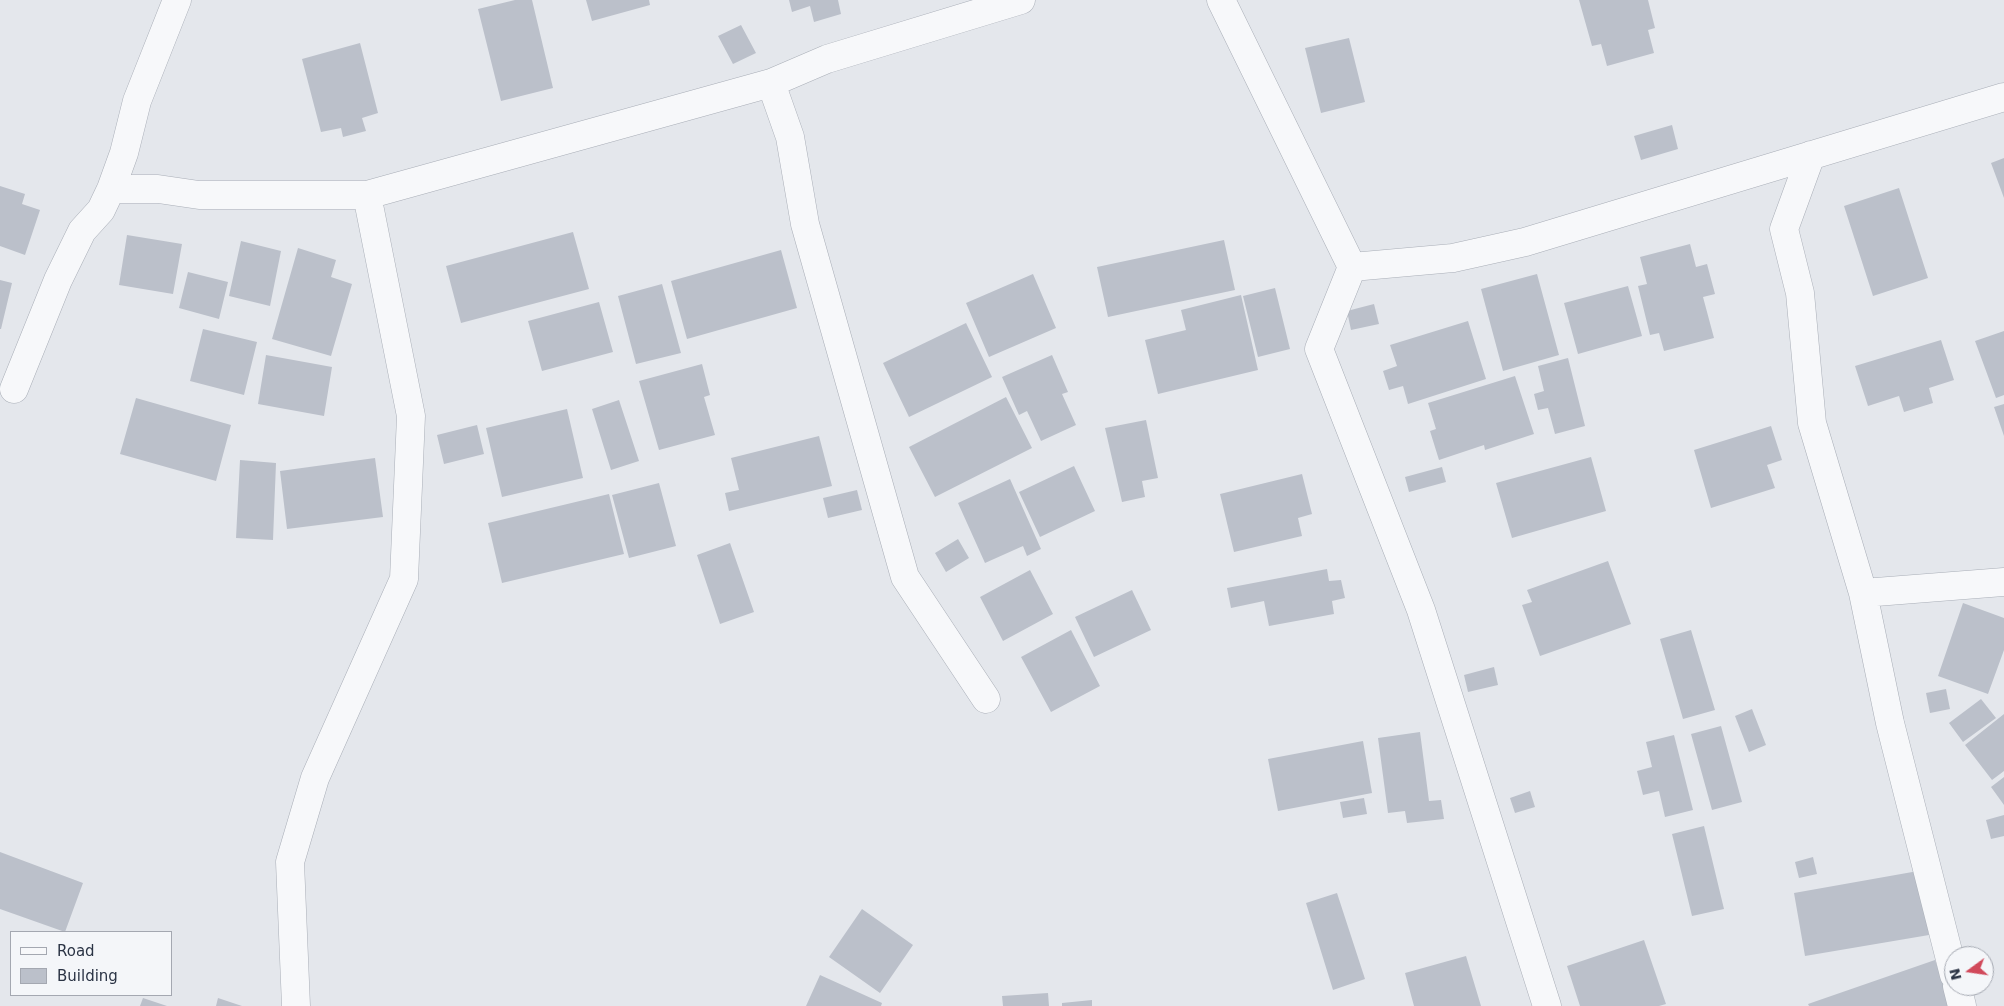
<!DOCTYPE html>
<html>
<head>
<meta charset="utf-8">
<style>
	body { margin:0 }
	#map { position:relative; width:2004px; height:1006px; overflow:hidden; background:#e4e7ec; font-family:"DejaVu Sans",sans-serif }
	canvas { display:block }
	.legend { position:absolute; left:10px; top:931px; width:162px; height:65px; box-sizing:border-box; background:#f4f6f9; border:1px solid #a4a8b1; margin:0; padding:6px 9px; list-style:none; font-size:15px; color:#2b3445 }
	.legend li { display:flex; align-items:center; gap:10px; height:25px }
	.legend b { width:25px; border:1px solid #a4a8b1 }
	.north { position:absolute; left:1944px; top:946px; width:50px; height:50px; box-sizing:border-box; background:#f4f6f9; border:1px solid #a4a8b1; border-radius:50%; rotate:256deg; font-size:14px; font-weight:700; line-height:20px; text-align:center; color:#2b3445 }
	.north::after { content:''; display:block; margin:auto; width:18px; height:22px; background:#d1495b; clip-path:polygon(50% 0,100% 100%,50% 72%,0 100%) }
</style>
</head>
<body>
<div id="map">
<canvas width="2004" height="1006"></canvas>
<ul class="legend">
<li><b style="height:6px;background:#f7f8fa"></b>Road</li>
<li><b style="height:14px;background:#bbc0ca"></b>Building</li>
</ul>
<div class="north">N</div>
</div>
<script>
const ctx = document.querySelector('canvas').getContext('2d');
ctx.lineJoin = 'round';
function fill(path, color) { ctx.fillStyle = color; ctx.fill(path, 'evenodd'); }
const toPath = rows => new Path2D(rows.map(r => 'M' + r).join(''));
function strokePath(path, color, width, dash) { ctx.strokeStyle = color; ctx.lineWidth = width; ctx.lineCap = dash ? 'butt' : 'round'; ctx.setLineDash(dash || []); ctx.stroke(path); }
const building = toPath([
	[515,0,532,0,553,88,501,101,478,9],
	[586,0,649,0,650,5,592,21],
	[789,0,838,0,841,14,814,22,810,6,792,12],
	[1579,0,1648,0,1655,28,1648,30,1654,53,1607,66,1601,44,1592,46],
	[741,25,756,53,733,64,718,36],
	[1349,38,1365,102,1321,113,1305,48],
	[360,43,378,113,362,118,366,131,343,137,341,128,321,132,302,59],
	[1672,125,1678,149,1641,160,1634,136],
	[2004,158,2004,198,1991,163],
	[0,186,25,194,22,204,40,210,25,255,0,246],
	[1899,188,1928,278,1873,296,1844,206],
	[573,232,589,289,461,323,446,266],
	[127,235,182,244,173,294,119,285],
	[1224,240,1235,290,1108,317,1097,267],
	[241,241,281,251,270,306,229,296],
	[1690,244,1696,267,1707,264,1715,294,1703,297,1714,338,1664,351,1659,333,1650,335,1638,286,1647,284,1640,257],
	[298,248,336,260,331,277,352,284,331,356,272,339],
	[781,250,797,308,687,339,671,281],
	[188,272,228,282,219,319,179,308],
	[1033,274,1056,328,989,357,966,303],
	[1537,274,1559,355,1503,371,1481,289],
	[0,280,12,283,1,329,0,329],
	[662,284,681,353,636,364,618,296],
	[1628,286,1642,336,1578,354,1564,303],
	[1275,288,1290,349,1258,357,1243,296],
	[1241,295,1258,370,1158,394,1145,340,1186,330,1181,310],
	[599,302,613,352,542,371,528,321],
	[1374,304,1379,324,1351,330,1347,311],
	[1468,321,1486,379,1408,404,1403,386,1389,390,1383,371,1397,366,1390,345],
	[966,323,992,377,909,417,883,363],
	[203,329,257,342,244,395,190,381],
	[2004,331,2004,395,1996,398,1975,341],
	[1941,340,1954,380,1929,388,1933,403,1904,412,1899,396,1868,406,1855,366],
	[266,355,332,367,324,416,258,404],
	[1052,355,1068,392,1062,394,1076,425,1041,441,1027,411,1019,415,1002,377],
	[1568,358,1585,426,1555,434,1548,408,1538,410,1534,394,1544,391,1538,366],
	[702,364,710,395,704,397,715,435,659,450,639,381],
	[1515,376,1534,434,1485,450,1484,445,1439,460,1430,431,1436,429,1428,403],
	[1006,397,1032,448,935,497,909,447],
	[136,398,231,425,216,481,120,454],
	[619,400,639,461,611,470,592,409],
	[2004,404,2004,436,1994,407],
	[567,409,583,478,502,497,486,428],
	[1146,420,1158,478,1142,481,1145,497,1122,502,1105,428],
	[477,425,484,454,444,464,437,435],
	[1771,426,1782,460,1767,465,1775,488,1711,508,1694,450],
	[819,436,832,486,729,511,725,493,739,490,731,458],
	[1591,457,1606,511,1512,538,1496,483],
	[375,458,383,517,287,529,280,471],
	[240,460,276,463,273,540,236,538],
	[1074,466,1095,511,1040,537,1019,492],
	[1442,467,1446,482,1409,492,1405,477],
	[1302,474,1312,514,1298,518,1302,536,1234,552,1220,494],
	[1010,479,1041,549,1027,556,1023,546,985,563,958,503],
	[659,483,676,546,629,558,612,495],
	[857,490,862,510,828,518,823,498],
	[609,494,624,554,502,583,488,523],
	[958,539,969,558,946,572,935,553],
	[730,543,754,612,720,624,697,555],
	[1608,561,1631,624,1540,656,1522,605,1532,602,1527,590],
	[1327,569,1329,581,1341,580,1345,598,1332,601,1334,614,1269,626,1264,601,1231,608,1227,588],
	[1030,570,1053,614,1003,641,980,597],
	[1132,590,1151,630,1094,657,1075,617],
	[1963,603,2004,618,2004,650,1988,694,1938,676],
	[1071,630,1100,686,1051,712,1021,657],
	[1691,630,1715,710,1683,719,1660,639],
	[1494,667,1498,685,1468,692,1464,675],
	[1946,689,1950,709,1930,713,1926,693],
	[1981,699,1996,718,1963,742,1949,723],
	[1752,709,1766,745,1749,752,1735,716],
	[2004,714,2004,771,1992,780,1965,745],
	[1721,726,1742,802,1712,810,1691,734],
	[1420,732,1429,801,1441,800,1444,819,1407,823,1405,811,1388,813,1378,738],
	[1674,735,1693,810,1665,817,1659,791,1643,795,1637,771,1652,767,1646,742],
	[1363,741,1372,793,1278,811,1268,759],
	[2004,777,2004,805,1991,787],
	[1530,791,1535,807,1515,813,1510,798],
	[1364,798,1367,814,1343,818,1340,802],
	[2004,815,2004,836,1991,839,1986,820],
	[1704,826,1724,909,1692,916,1672,834],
	[0,852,83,883,65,932,0,909],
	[1813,857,1817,874,1799,878,1795,862],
	[1918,871,1929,935,1805,956,1794,893],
	[1337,893,1365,979,1333,990,1306,903],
	[862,909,913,945,880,993,829,957],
	[1644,940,1666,1004,1659,1006,1580,1006,1567,966],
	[1466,956,1481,1006,1414,1006,1405,973],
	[1935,960,1951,1006,1809,1006,1808,1004],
	[820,975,882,1003,881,1006,806,1006],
	[1048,993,1049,1006,1003,1006,1002,996],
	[143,998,167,1006,140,1006],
	[218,998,242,1006,216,1006],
	[1092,1000,1092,1006,1062,1006,1062,1003]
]);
const minor = toPath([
	[1221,0,1352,267,1319,349,1421,610,1547,1006],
	[771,83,790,137,805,224,905,577,986,699],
	[1811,155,1784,229,1800,293,1812,423,1863,593,1890,723,1954,975],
	[111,189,158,189,199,195,367,195,771,83,827,59,1021,0],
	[1352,267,1453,258,1525,242,2004,97],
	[14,389,58,280,82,231,101,210,111,189,124,153,137,101,177,0],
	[1863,593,2004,582],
	[1957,986,1962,1006],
	[296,1006,290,862,315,778,404,579,411,416,367,195]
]);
fill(building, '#bbc0ca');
strokePath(minor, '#a9aeb7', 29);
strokePath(minor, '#f7f8fa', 28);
</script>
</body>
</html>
